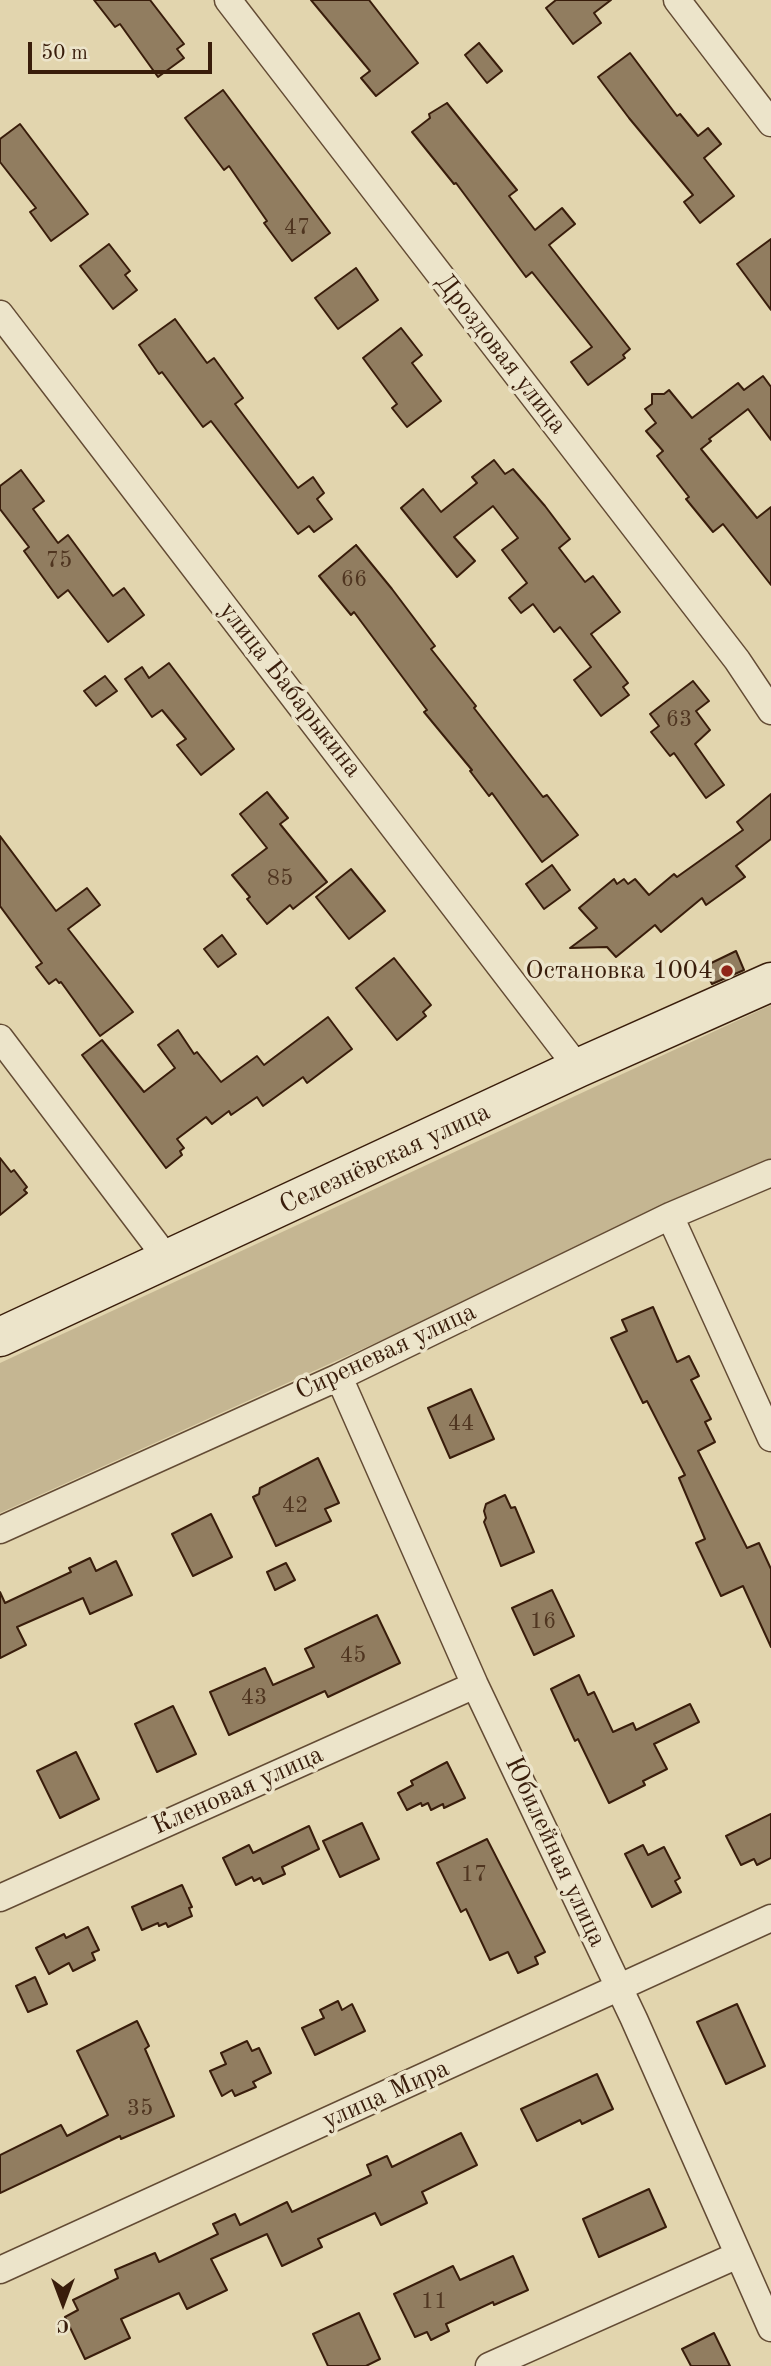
<!DOCTYPE html>
<html>
<head>
<meta charset="utf-8">
<style>
	body { margin:0 }
	#map { position:relative; width:771px; height:2366px; overflow:hidden; background:#e2d5ae; font-family:"Old Standard TT",serif }
	canvas { display:block }
	.north { position:absolute; left:28px; top:2268px; width:70px; height:70px; -webkit-text-stroke:5px #ece4ca; paint-order:stroke; rotate:180deg; font-size:19px; font-weight:700; line-height:28px; text-align:center; color:#391d0b }
	.north::after { content:''; display:block; margin:auto; width:24px; height:32px; background:#391d0b; clip-path:polygon(50% 0,100% 100%,50% 72%,0 100%) }
	.scale { position:absolute; left:28px; top:42px; width:184px; height:32px; box-sizing:border-box; border:4px solid #391d0b; border-top:0; padding-left:9px; font-size:21px; line-height:24px; white-space:nowrap; color:#391d0b; -webkit-text-stroke:5px #ece4ca; paint-order:stroke }
</style>
</head>
<body>
<div id="map">
<canvas width="771" height="2366"></canvas>
<div class="north">С</div>
<div class="scale">50 m</div>
</div>
<script>
const ctx = document.querySelector('canvas').getContext('2d');
ctx.lineJoin = 'round';
function fill(path, color) { ctx.fillStyle = color; ctx.fill(path, 'evenodd'); }
const toPath = rows => new Path2D(rows.map(r => 'M' + r).join(''));
function strokePath(path, color, width, dash) { ctx.strokeStyle = color; ctx.lineWidth = width; ctx.lineCap = dash ? 'butt' : 'round'; ctx.setLineDash(dash || []); ctx.stroke(path); }
function label(font, color, halo, rows, align = 'center') {
  ctx.font = font + ' "Old Standard TT",serif'; ctx.lineWidth = 7; ctx.setLineDash([]); ctx.textBaseline = 'middle'; ctx.strokeStyle = halo; ctx.fillStyle = color; for (const [text, x, y, turn = 0] of rows) {
    ctx.save(); ctx.translate(x, y); ctx.rotate((+turn || 0) * Math.PI / 180); ctx.textAlign = isNaN(turn) ? turn : align; if (halo) ctx.strokeText(text, 0, 0); ctx.fillText(text, 0, 0); ctx.restore();
  }
}
const green = toPath([
	[771,1005,771,1164,0,1513,0,1363]
]);
const building = toPath([
	[94,0,150,0,184,44,177,49,184,58,158,77,120,24,115,27,94,0],
	[311,0,369,0,418,63,376,96,361,78,370,71,311,0],
	[556,0,611,0,594,13,601,23,573,44,546,8,556,0],
	[479,43,502,71,487,83,465,55,479,43],
	[630,53,677,116,680,114,698,136,708,128,721,144,704,158,734,196,700,223,684,202,693,195,629,118,598,77,630,53],
	[223,90,330,233,292,261,264,223,267,221,229,166,224,170,185,118,223,90],
	[447,103,517,190,509,196,535,230,562,208,575,224,549,245,630,349,623,355,625,358,588,385,571,362,592,347,532,272,526,277,456,183,454,184,412,132,430,118,429,114,447,103],
	[20,124,88,214,51,241,30,212,36,208,0,162,0,139,20,124],
	[771,239,771,310,737,264,771,239],
	[109,244,130,271,125,275,137,290,113,309,80,266,109,244],
	[356,268,378,300,338,329,315,298,356,268],
	[175,319,207,363,214,358,243,398,235,404,298,488,313,477,324,493,317,499,332,519,314,532,309,526,298,534,211,421,203,427,162,372,159,374,139,345,175,319],
	[401,328,422,355,412,363,441,401,407,427,392,408,397,404,363,358,401,328],
	[763,376,771,387,771,440,748,409,709,439,711,441,701,449,757,518,771,507,771,585,723,524,713,532,686,499,689,497,657,456,663,451,646,431,656,423,645,409,652,404,652,394,664,394,669,390,692,418,738,383,744,390,763,376],
	[494,460,505,474,513,469,545,506,570,539,559,548,585,582,593,576,620,612,591,634,628,683,623,687,629,695,601,716,574,680,591,667,560,627,554,632,533,604,521,613,509,598,527,583,502,550,518,538,493,506,454,537,475,561,457,577,401,508,423,489,441,512,477,483,472,477,494,460],
	[21,470,44,501,33,509,58,543,68,535,113,596,124,588,144,615,108,642,68,590,58,598,24,551,29,547,0,509,0,486,21,470],
	[356,545,392,589,435,646,431,649,476,706,474,708,543,797,547,795,578,835,542,862,492,793,489,796,470,771,472,770,424,712,427,710,354,612,351,615,319,576,356,545],
	[169,663,234,749,201,775,177,745,186,739,162,710,152,717,125,679,142,667,149,678,169,663],
	[105,676,117,691,96,706,84,691,105,676],
	[693,681,709,701,696,711,710,730,695,744,724,785,706,798,674,753,670,756,651,732,659,726,650,714,693,681],
	[267,792,288,818,280,824,327,882,293,909,290,905,267,924,247,899,250,897,232,875,267,848,240,814,267,792],
	[771,794,771,839,736,866,745,877,706,905,702,898,661,932,655,925,616,957,607,947,570,948,597,928,579,908,614,879,617,884,624,879,628,884,635,879,649,895,674,874,677,877,743,830,737,822,771,794],
	[0,836,56,911,87,888,100,905,68,929,133,1012,100,1036,61,982,59,983,56,979,49,984,36,967,42,963,0,906,0,836],
	[552,865,570,890,544,909,526,884,552,865],
	[351,869,385,911,349,939,316,897,351,869],
	[222,935,236,954,218,967,204,949,222,935],
	[736,951,744,970,712,984,703,967,736,951],
	[394,958,431,1005,423,1012,426,1016,397,1040,356,988,394,958],
	[328,1017,352,1049,307,1083,303,1077,263,1106,257,1097,231,1115,229,1111,212,1124,206,1117,177,1139,184,1148,180,1151,182,1155,166,1168,82,1055,102,1040,144,1092,175,1068,158,1045,178,1030,194,1054,197,1052,221,1082,257,1056,264,1065,328,1017],
	[0,1158,11,1172,14,1170,27,1187,24,1190,27,1193,0,1215,0,1158],
	[653,1307,677,1362,689,1356,699,1376,691,1380,711,1419,705,1422,715,1442,698,1451,747,1548,759,1543,771,1569,771,1647,743,1586,721,1596,696,1543,705,1539,679,1478,685,1475,647,1401,643,1403,611,1338,627,1331,622,1320,653,1307],
	[471,1389,494,1439,450,1458,428,1408,471,1389],
	[318,1458,339,1503,325,1509,331,1521,276,1546,253,1497,259,1494,260,1488,318,1458],
	[505,1495,511,1508,515,1507,534,1552,501,1566,484,1522,486,1518,484,1511,486,1504,505,1495],
	[211,1514,232,1557,193,1576,172,1534,211,1514],
	[90,1558,96,1571,116,1561,132,1595,90,1614,83,1598,17,1627,26,1645,0,1658,0,1592,5,1603,71,1572,69,1568,90,1558],
	[286,1563,295,1580,275,1590,267,1572,286,1563],
	[552,1590,574,1636,534,1655,512,1608,552,1590],
	[377,1615,400,1663,328,1697,325,1691,229,1735,210,1692,265,1668,273,1685,314,1667,305,1649,377,1615],
	[579,1675,588,1695,594,1692,613,1732,633,1723,636,1730,690,1704,699,1722,654,1744,667,1769,643,1781,645,1785,609,1803,578,1739,575,1741,551,1689,579,1675],
	[173,1706,196,1754,157,1772,135,1724,173,1706],
	[76,1752,99,1799,60,1818,37,1771,76,1752],
	[447,1762,465,1798,444,1808,443,1804,431,1810,428,1803,422,1806,421,1803,407,1810,398,1793,413,1785,411,1781,447,1762],
	[771,1814,771,1858,757,1865,754,1859,741,1865,726,1836,771,1814],
	[362,1823,379,1859,340,1877,323,1841,362,1823],
	[309,1826,319,1849,282,1867,285,1874,263,1884,260,1878,254,1881,252,1877,236,1885,223,1858,249,1845,253,1853,309,1826],
	[487,1839,545,1952,535,1957,538,1964,518,1973,508,1952,490,1960,466,1909,461,1912,437,1863,487,1839],
	[643,1845,648,1855,664,1847,680,1878,675,1881,681,1892,652,1907,625,1854,643,1845],
	[182,1885,192,1907,189,1908,192,1916,168,1927,166,1923,159,1926,158,1923,142,1930,132,1907,182,1885],
	[88,1927,99,1950,92,1953,95,1960,73,1971,69,1963,49,1974,36,1948,64,1934,66,1938,88,1927],
	[35,1977,47,2004,28,2012,16,1986,35,1977],
	[338,2001,342,2010,352,2004,365,2031,315,2055,302,2028,324,2018,320,2010,338,2001],
	[737,2004,765,2066,726,2084,697,2022,737,2004],
	[137,2021,149,2046,145,2049,174,2116,121,2139,120,2136,0,2193,0,2155,61,2125,67,2136,108,2115,77,2051,137,2021],
	[247,2041,252,2051,259,2048,271,2073,253,2082,256,2087,235,2096,232,2090,222,2096,210,2071,226,2064,221,2053,247,2041],
	[597,2074,613,2109,582,2124,580,2120,537,2141,521,2109,597,2074],
	[461,2133,477,2165,422,2192,427,2203,381,2225,375,2213,318,2239,322,2247,282,2266,267,2234,211,2259,227,2290,187,2309,179,2293,121,2319,130,2338,85,2359,65,2317,78,2310,73,2300,118,2278,115,2270,155,2253,159,2262,218,2234,213,2224,235,2214,240,2225,287,2202,292,2212,371,2175,367,2165,387,2156,392,2167,461,2133],
	[649,2189,666,2227,599,2257,583,2219,649,2189],
	[513,2256,528,2290,494,2305,493,2302,446,2324,449,2331,431,2340,427,2332,415,2337,394,2294,453,2266,460,2280,513,2256],
	[359,2313,380,2359,366,2366,328,2366,313,2334,359,2313],
	[714,2333,730,2366,691,2366,682,2349,714,2333]
]);
const street = toPath([
	[228,0,737,660,771,711],
	[677,0,771,123],
	[0,314,578,1068],
	[0,1038,168,1260],
	[670,1216,771,1438],
	[339,1377,475,1685,634,2019,771,2328],
	[0,1530,339,1377,670,1216,771,1173],
	[0,1898,475,1685],
	[0,2270,771,1918],
	[489,2366,738,2255]
]);
const secondary = toPath([
	[0,1337,578,1068,771,982]
]);
const markers = [
	[727,971,7,"#8f2418"]
];
const numberNames = [
	["47",297,228],
	["75",59,561],
	["66",354,580],
	["63",679,720],
	["85",280,879],
	["44",461,1424],
	["42",295,1506],
	["16",543,1622],
	["45",353,1656],
	["43",254,1698],
	["17",474,1875],
	["35",140,2109],
	["11",434,2302]
];
const streetNames = [
	["Дроздовая улица",501,354,52],
	["улица Бабарыкина",290,690,52],
	["Селезнёвская улица",385,1159,-25],
	["Сиреневая улица",386,1352,-25],
	["Кленовая улица",238,1791,-24],
	["Юбилейная улица",555,1852,65],
	["улица Мира",386,2095,-24]
];
const poiNames = [
	["Остановка 1004",713,971]
];
fill(green, '#c5b692');
fill(building, '#917d60');
strokePath(building, '#391d0b', 2);
strokePath(street, '#634b34', 29);
strokePath(secondary, '#391d0b', 41);
strokePath(street, '#ece4ca', 26);
strokePath(secondary, '#ece4ca', 38);
for (const [x, y, r, color] of markers) { const dot = new Path2D(); dot.arc(x, y, r, 0, 2 * Math.PI); ctx.fillStyle = color; ctx.fill(dot); strokePath(dot, '#ece4ca', 2.5); }
label('23px', '#4f3520', null, numberNames);
label('26px', '#391d0b', '#ece4ca', streetNames);
label('26px', '#391d0b', '#ece4ca', poiNames, 'right');
</script>
</body>
</html>
